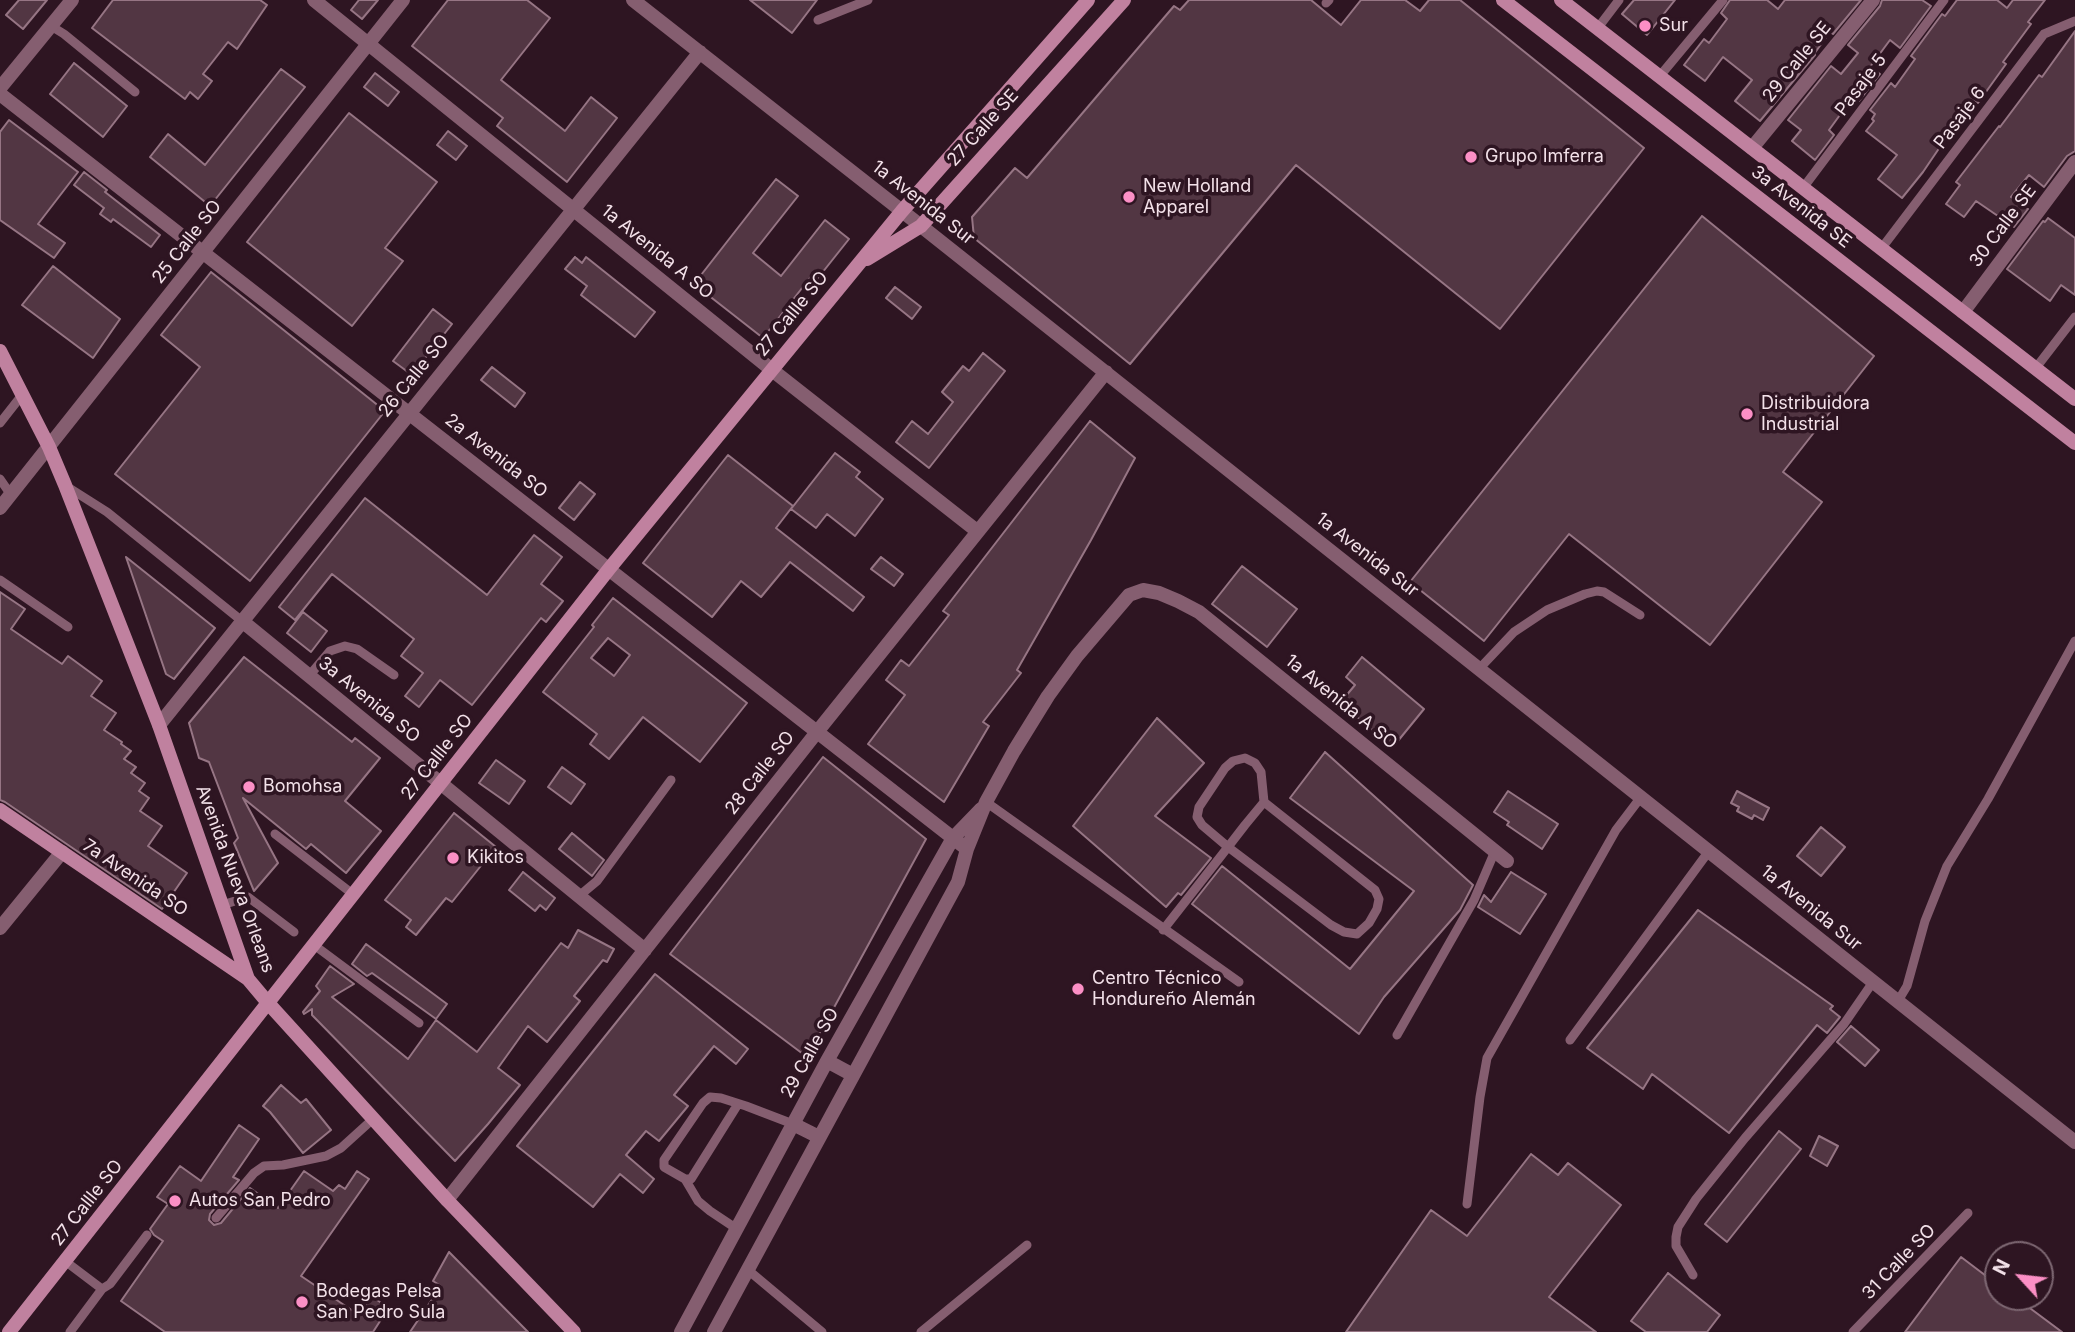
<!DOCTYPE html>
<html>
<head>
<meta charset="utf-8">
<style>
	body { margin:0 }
	#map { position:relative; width:2075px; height:1332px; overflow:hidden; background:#2e1522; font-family:Inter,sans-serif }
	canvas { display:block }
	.north { position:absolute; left:1984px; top:1241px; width:70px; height:70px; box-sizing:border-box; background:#2e1522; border:2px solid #7d6772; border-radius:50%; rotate:297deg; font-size:19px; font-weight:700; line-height:28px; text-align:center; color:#f3e1e9 }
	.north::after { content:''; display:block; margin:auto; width:24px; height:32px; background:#fb8fc5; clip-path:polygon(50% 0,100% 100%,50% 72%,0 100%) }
</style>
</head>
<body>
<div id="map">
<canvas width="2075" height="1332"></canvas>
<div class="north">N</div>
</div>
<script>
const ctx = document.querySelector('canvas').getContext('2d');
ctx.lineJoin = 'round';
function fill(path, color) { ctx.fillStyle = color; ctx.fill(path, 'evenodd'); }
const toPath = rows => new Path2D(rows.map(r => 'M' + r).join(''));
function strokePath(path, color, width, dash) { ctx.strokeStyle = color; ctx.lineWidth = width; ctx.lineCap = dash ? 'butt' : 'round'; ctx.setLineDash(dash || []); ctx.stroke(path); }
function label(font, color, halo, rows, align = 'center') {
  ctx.font = font + ' Inter,sans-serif'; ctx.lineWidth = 7; ctx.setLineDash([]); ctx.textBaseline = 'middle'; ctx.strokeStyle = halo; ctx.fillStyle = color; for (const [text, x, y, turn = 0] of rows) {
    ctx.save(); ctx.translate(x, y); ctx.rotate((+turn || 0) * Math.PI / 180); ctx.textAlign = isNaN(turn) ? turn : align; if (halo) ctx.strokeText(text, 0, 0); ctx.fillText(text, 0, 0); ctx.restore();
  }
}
const building = toPath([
	[19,0,47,0,23,29,6,15,19,0],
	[113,0,260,0,267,5,237,49,228,42,203,74,212,81,198,99,190,92,185,99,92,28,113,0],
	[359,0,378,0,362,19,351,10,359,0],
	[448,0,527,0,550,18,501,80,565,131,591,97,617,118,567,182,497,126,503,118,412,46,448,0],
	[750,0,817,0,792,33,750,0],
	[1189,0,1311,0,1341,25,1361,0,1405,0,1420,11,1429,0,1460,0,1644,148,1500,329,1296,165,1130,364,974,238,972,217,1015,168,1027,178,1174,6,1180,10,1189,0],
	[1634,0,1675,0,1647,35,1622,14,1634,0],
	[1730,0,1767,0,1778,9,1785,0,1861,0,1833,34,1830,32,1814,54,1815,55,1760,121,1735,101,1752,80,1723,57,1705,81,1684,65,1704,39,1709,43,1727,19,1721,13,1730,0],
	[1882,0,1922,0,1931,6,1900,48,1890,40,1870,67,1880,74,1859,101,1853,97,1829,130,1834,135,1815,160,1792,141,1801,130,1788,120,1831,66,1841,74,1858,53,1848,45,1880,6,1882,0],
	[1957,0,1997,0,2007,8,2013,0,2045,0,2028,22,2031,24,2003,62,2006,64,1978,103,1974,100,1963,113,1923,172,1902,198,1878,179,1897,155,1866,131,1874,121,1872,119,1875,114,1870,110,1891,83,1895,87,1915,59,1911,56,1942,14,1945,16,1957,0],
	[2075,31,2075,151,2067,156,2044,187,2029,175,2011,197,2028,209,2014,227,1976,201,1964,217,1946,204,1960,185,1956,182,1999,126,2000,127,2039,75,2042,77,2075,31],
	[74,63,127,106,103,137,50,94,74,63],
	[281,69,305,87,210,206,150,157,168,134,205,165,281,69],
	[375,73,399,92,388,106,364,87,375,73],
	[349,113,437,182,385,248,403,261,352,326,247,242,349,113],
	[9,120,78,172,38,224,65,243,54,258,0,220,0,132,9,120],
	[448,131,467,146,456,160,437,145,448,131],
	[84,172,107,190,105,192,160,235,151,247,113,219,111,222,100,214,104,208,74,185,84,172],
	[776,179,798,196,753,253,781,276,825,220,849,239,818,278,813,274,763,338,694,284,776,179],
	[1702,216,1874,356,1783,472,1822,502,1710,645,1569,534,1484,641,1410,582,1702,216],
	[2048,218,2075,238,2075,295,2061,285,2050,301,2007,269,2043,221,2045,222,2048,218],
	[575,257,582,263,586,257,655,312,635,337,581,295,587,286,565,269,575,257],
	[53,266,120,319,93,358,22,305,53,266],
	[211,272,385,411,250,581,115,474,200,367,161,335,211,272],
	[895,287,921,307,912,319,886,298,895,287],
	[433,309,452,324,412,375,393,361,433,309],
	[983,353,1005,371,929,468,896,442,912,421,928,434,953,402,942,392,963,366,969,371,983,353],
	[492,367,525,393,515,407,481,380,492,367],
	[1090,421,1135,458,1091,540,1017,670,1021,673,983,722,989,726,944,802,868,744,905,695,886,680,901,660,909,666,949,615,943,611,1090,421],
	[835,453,860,472,856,477,883,499,855,536,827,514,816,528,791,509,835,453],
	[728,455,793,506,776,528,864,597,853,611,790,562,761,597,741,581,712,617,643,563,728,455],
	[580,482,595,494,574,520,559,508,580,482],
	[365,498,487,595,534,535,562,557,541,584,563,601,546,622,541,618,472,705,440,680,419,707,405,696,423,673,401,656,414,639,332,574,295,620,279,607,365,498],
	[126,557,215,628,174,679,166,674,126,557],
	[881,557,903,574,894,586,871,569,881,557],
	[1242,566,1297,609,1267,647,1212,604,1242,566],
	[0,592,25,609,11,629,62,664,68,656,102,681,91,696,116,713,104,730,122,742,121,744,131,751,124,759,136,767,131,773,145,783,139,791,149,798,140,811,162,826,148,846,187,873,162,909,5,802,0,800,0,592],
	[613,598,747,703,700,762,643,717,609,759,590,744,597,734,543,692,594,627,592,625,613,598],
	[608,638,630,655,614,676,591,658,608,638],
	[303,612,327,631,311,652,287,633,303,612],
	[244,657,352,742,355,738,380,758,345,801,381,831,346,873,311,844,306,849,243,798,278,863,254,891,234,843,238,838,209,762,199,758,189,723,244,657],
	[1362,657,1424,709,1393,747,1340,703,1355,685,1346,677,1362,657],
	[1157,718,1204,763,1155,816,1211,858,1181,895,1178,893,1166,907,1073,826,1157,718],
	[1325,752,1473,885,1460,910,1384,997,1359,1034,1192,904,1222,866,1350,969,1414,891,1290,798,1325,752],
	[823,757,926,839,807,1057,670,954,823,757],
	[496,760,525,781,509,804,479,783,496,760],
	[562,767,585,784,571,804,548,787,562,767],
	[1508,791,1558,824,1542,849,1507,825,1509,822,1494,812,1508,791],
	[1737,791,1769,808,1763,820,1754,815,1752,819,1737,811,1739,807,1731,803,1737,791],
	[454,813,496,847,452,902,446,898,416,935,406,927,411,920,385,900,454,813],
	[1821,827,1845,847,1821,876,1797,856,1821,827],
	[572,833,604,860,592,876,559,849,572,833],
	[523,872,555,898,546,910,540,905,535,911,509,890,523,872],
	[1511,872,1546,894,1520,934,1478,907,1484,895,1491,902,1511,872],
	[1698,910,1833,1006,1830,1009,1840,1017,1827,1033,1817,1025,1729,1133,1652,1074,1643,1089,1587,1048,1698,910],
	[578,930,614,949,607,962,603,960,574,996,580,1001,547,1042,528,1026,498,1068,520,1085,488,1124,455,1161,312,1015,312,1009,304,1014,303,1012,320,991,316,986,330,966,354,984,332,997,408,1059,436,1020,477,1052,561,943,568,948,578,930],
	[366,944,447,1004,436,1019,372,973,367,976,352,964,366,944],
	[655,974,748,1049,736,1064,714,1046,674,1095,688,1106,659,1141,646,1131,626,1155,654,1179,643,1193,620,1174,593,1207,517,1146,655,974],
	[1851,1026,1879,1050,1865,1066,1837,1042,1851,1026],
	[281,1085,301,1103,306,1099,331,1130,303,1153,270,1112,263,1106,281,1085],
	[239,1125,259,1139,233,1177,239,1180,210,1214,209,1220,214,1225,221,1223,250,1188,278,1208,304,1171,333,1191,339,1185,345,1189,357,1171,369,1179,301,1276,353,1311,360,1300,366,1304,371,1296,383,1304,378,1312,384,1315,373,1332,165,1332,121,1301,163,1241,154,1235,150,1229,168,1204,157,1197,180,1166,201,1181,239,1125],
	[1779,1131,1801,1149,1727,1242,1705,1224,1779,1131],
	[1819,1136,1838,1146,1827,1166,1810,1156,1819,1136],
	[1531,1154,1558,1175,1568,1163,1621,1205,1549,1297,1596,1332,1346,1332,1431,1210,1467,1236,1531,1154],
	[449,1252,528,1332,410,1332,441,1286,433,1281,449,1252],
	[1961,1257,1998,1285,1998,1297,2015,1297,2062,1332,1905,1332,1961,1257],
	[1668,1273,1720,1315,1707,1332,1646,1332,1631,1321,1668,1273]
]);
const lane = toPath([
	[1326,3,1329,0],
	[818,20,868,0],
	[51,26,64,34,135,92],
	[1597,29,1619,0],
	[1659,77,1723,0],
	[1803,188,1944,0],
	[1881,249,2044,34,2075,21],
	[2035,369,2075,317],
	[0,423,22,395],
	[0,479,11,495],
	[66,486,107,512,242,621],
	[0,580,68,627],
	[1479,669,1514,632,1547,610,1585,594,1597,591,1604,592,1640,615],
	[309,676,330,651,345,646,357,649,394,675],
	[986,802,1239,982],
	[275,834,354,895],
	[579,896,597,881,671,780],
	[222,905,248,897,294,932],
	[1163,930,1228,847,1245,825,1264,802,1261,772,1255,763,1245,758,1233,761,1225,768,1199,807,1197,817,1202,825,1228,847,1331,925,1344,932,1357,934,1369,923,1377,909,1379,899,1375,890,1264,802],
	[314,945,419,1023],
	[1898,1001,1907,986,1925,921,1947,866,1988,799,2075,641],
	[1397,1035,1474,900,1495,851],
	[1570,1040,1709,851],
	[738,1104,691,1179,685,1179,664,1167,664,1160,703,1103,710,1097,721,1098,746,1106,793,1124],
	[685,1179,698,1201,710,1211,737,1229],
	[1467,1204,1480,1097,1487,1058,1616,830,1641,797],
	[216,1218,254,1173,264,1166,283,1165,326,1156,341,1148,373,1119],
	[65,1261,102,1289,70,1332],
	[748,1270,822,1332],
	[1693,1275,1676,1246,1676,1237,1678,1227,1696,1199,1745,1138,1844,1024,1873,982],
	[102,1289,110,1284,147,1235],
	[921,1332,1027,1245],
	[1853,1332,1968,1213]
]);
const street = toPath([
	[314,0,772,370,977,531],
	[633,0,921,226,2075,1142],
	[0,88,72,0],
	[0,94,967,849],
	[1752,148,1873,0],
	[1963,312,2075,162],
	[0,508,403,0],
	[242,621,645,950],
	[159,725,700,52],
	[0,928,62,852],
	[827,1061,853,1075],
	[793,1124,819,1137],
	[447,1200,817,732,1106,372],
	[681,1332,827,1061,953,838,981,809],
	[714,1332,958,882,967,849,986,802,1014,751,1048,696,1077,656,1129,595,1143,590,1159,593,1178,601,1199,612,1507,861]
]);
const secondary = toPath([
	[1503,0,2075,443],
	[1561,0,2075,399],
	[867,259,921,226,1124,0],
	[0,351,49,447,65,485,159,725,248,979,269,1004,447,1200,574,1332],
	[0,810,248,979],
	[9,1332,609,569,902,211,1088,0]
]);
const markers = [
	[1645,26,7,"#fb8fc5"],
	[1471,157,7,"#fb8fc5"],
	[1129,197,7,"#fb8fc5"],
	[1747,414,7,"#fb8fc5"],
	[249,787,7,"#fb8fc5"],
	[453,858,7,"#fb8fc5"],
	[1078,989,7,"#fb8fc5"],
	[175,1201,7,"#fb8fc5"],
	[302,1302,7,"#fb8fc5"]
];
const poiNames = [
	["Sur",1659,26],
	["Grupo Imferra",1485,157],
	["New Holland",1143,187],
	["Apparel",1143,208],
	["Distribuidora",1761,404],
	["Industrial",1761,425],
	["Bomohsa",263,787],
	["Kikitos",467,858],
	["Centro Técnico",1092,979],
	["Hondureño Alemán",1092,1000],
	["Autos San Pedro",189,1201],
	["Bodegas Pelsa",316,1292],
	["San Pedro Sula",316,1313]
];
const streetNames = [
	["29 Calle SE",1797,62,-51],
	["Pasaje 5",1861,85,-53],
	["Pasaje 6",1960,118,-53],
	["27 Calle SE",983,128,-48],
	["1a Avenida Sur",923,203,38],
	["3a Avenida SE",1801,207,38],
	["30 Calle SE",2003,226,-53],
	["25 Calle SO",187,242,-52],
	["1a Avenida A SO",657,252,39],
	["27 Callle SO",792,314,-51],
	["26 Calle SO",414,376,-51],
	["2a Avenida SO",496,456,38],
	["1a Avenida Sur",1367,555,38],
	["3a Avenida SO",369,700,39],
	["1a Avenida A SO",1341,702,39],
	["27 Callle SO",437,757,-52],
	["28 Calle SO",760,773,-52],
	["7a Avenida SO",135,878,34],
	["Avenida Nueva Orleans",235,879,70],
	["1a Avenida Sur",1811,908,39],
	["29 Calle SO",810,1053,-61],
	["27 Callle SO",87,1203,-52],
	["31 Calle SO",1899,1262,-46]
];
fill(building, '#523643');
strokePath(building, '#967584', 2);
strokePath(lane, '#855e70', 9);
strokePath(street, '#855e70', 14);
strokePath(secondary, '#c0819f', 14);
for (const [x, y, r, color] of markers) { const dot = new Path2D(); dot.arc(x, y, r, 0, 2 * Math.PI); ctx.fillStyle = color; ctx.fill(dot); strokePath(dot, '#2e1522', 2.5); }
label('18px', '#f3e1e9', '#2e1522', poiNames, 'left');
label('18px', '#f3e1e9', '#2e1522', streetNames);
</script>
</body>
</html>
